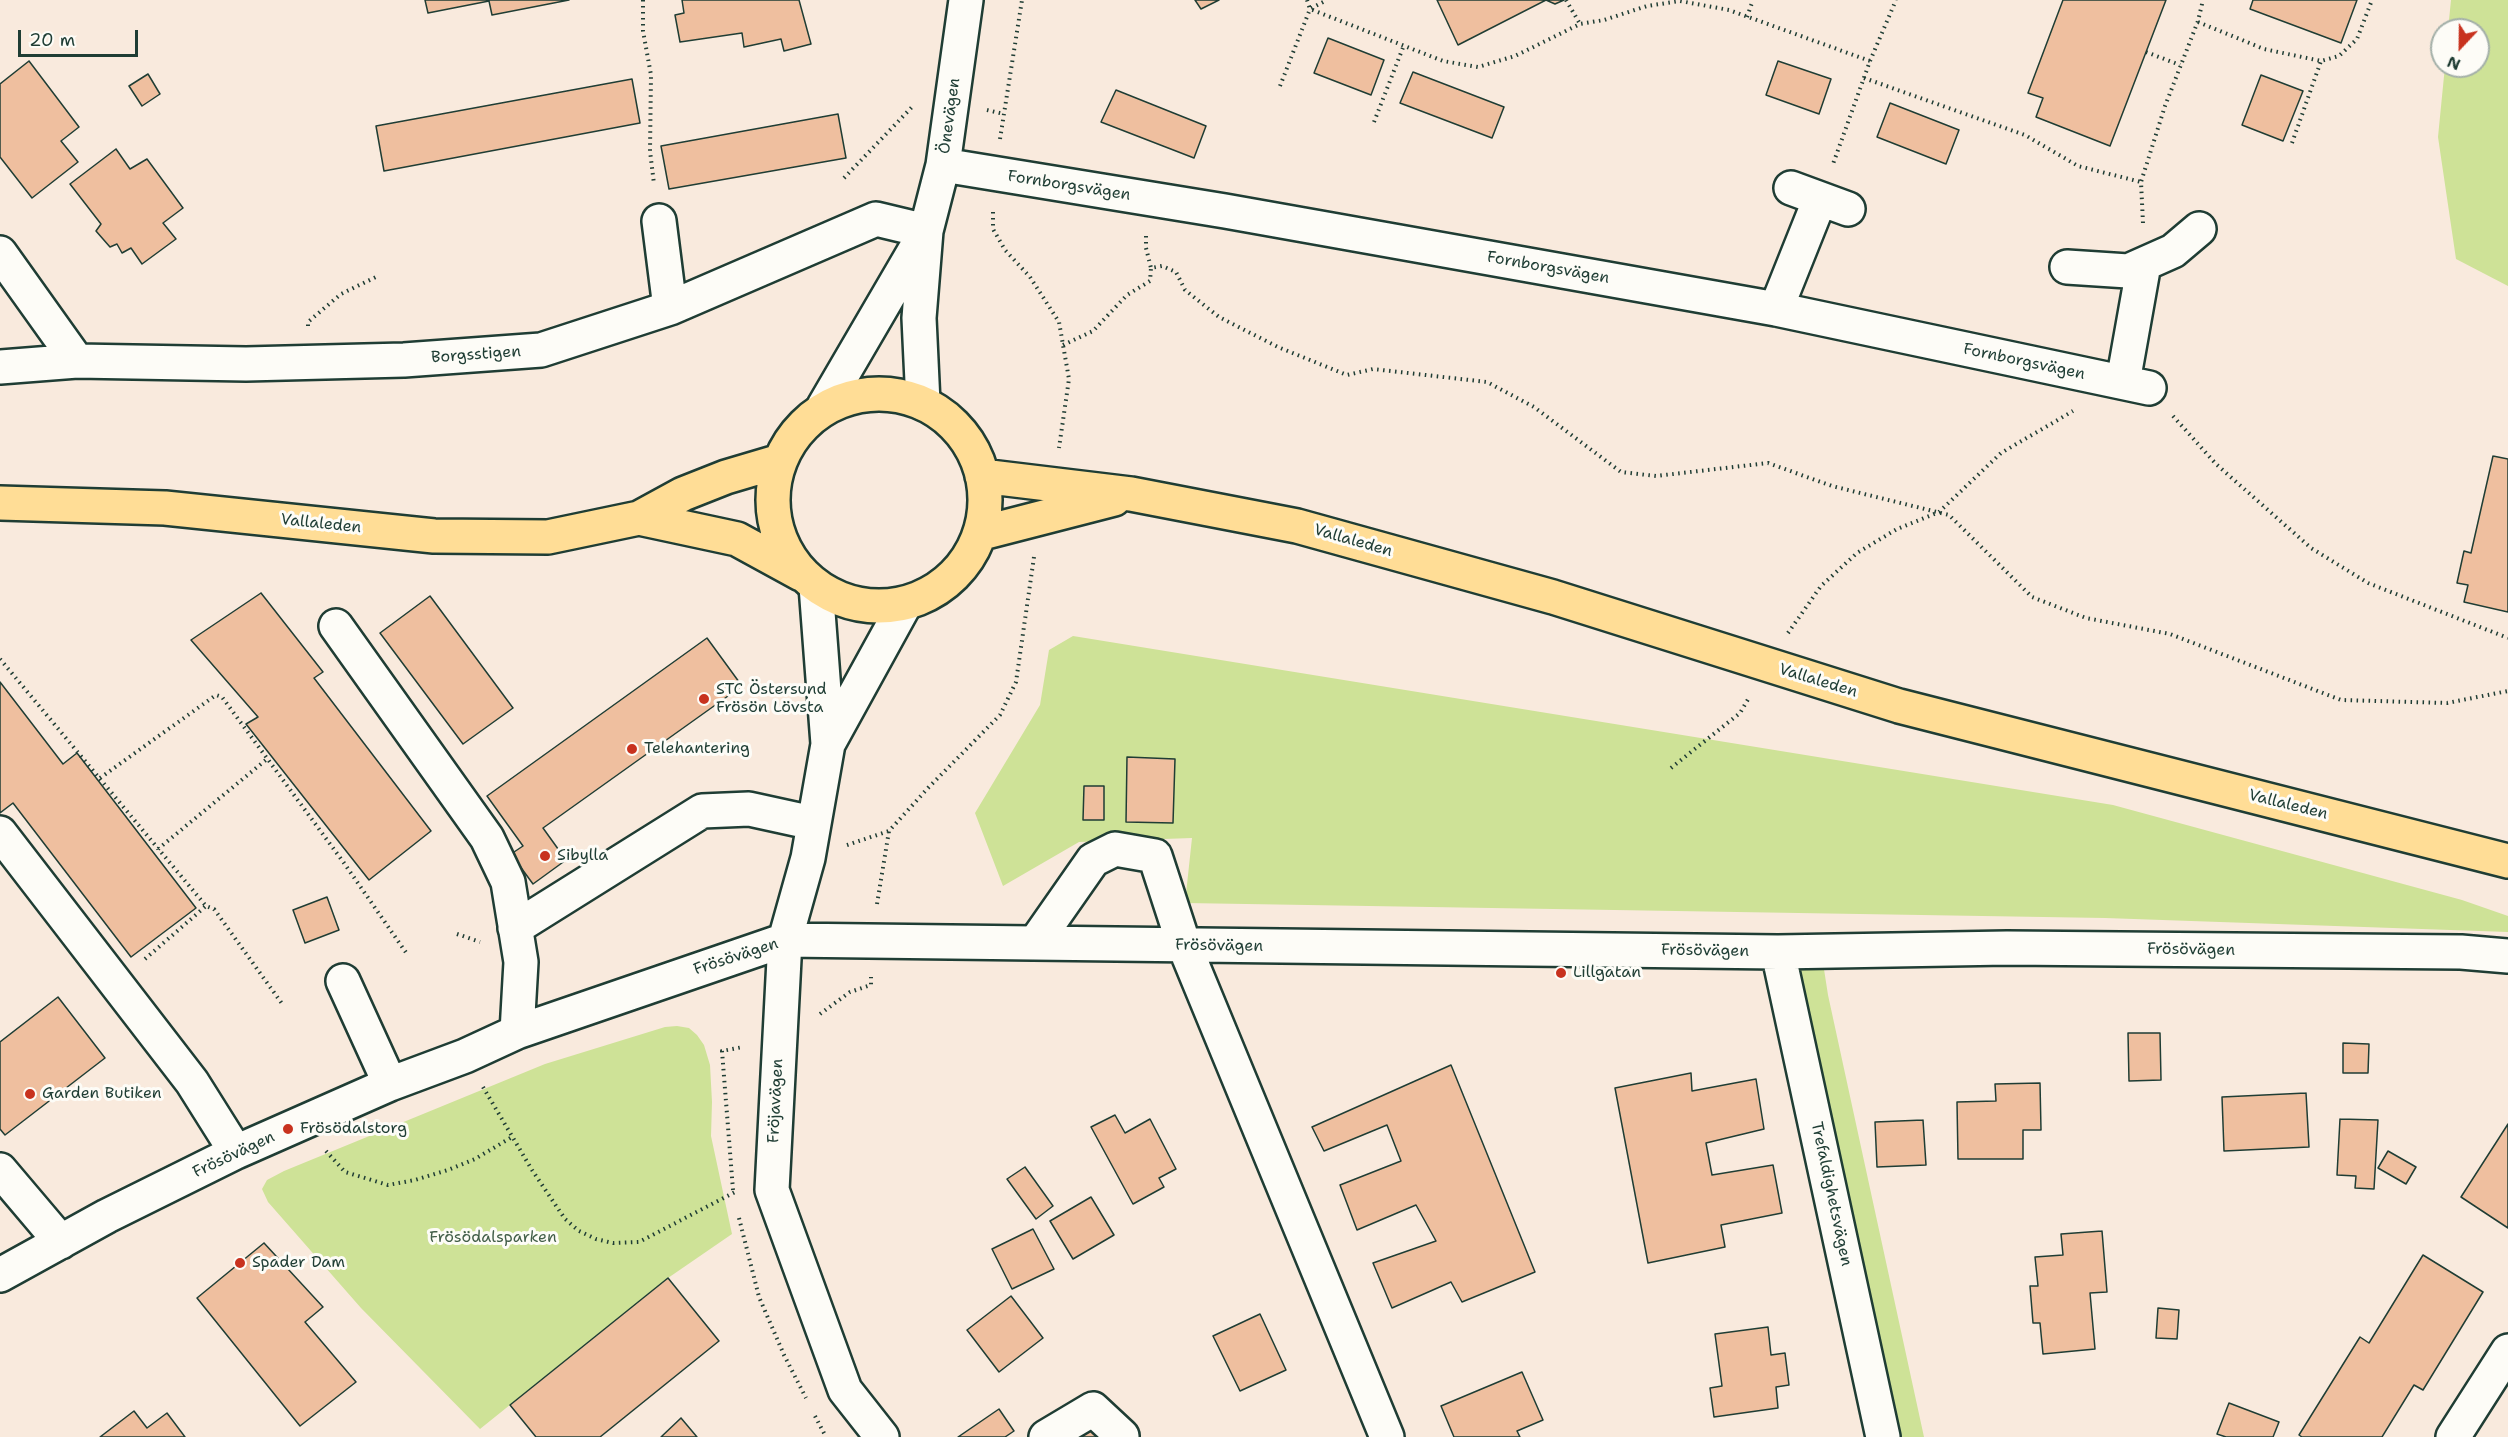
<!DOCTYPE html>
<html>
<head>
<meta charset="utf-8">
<style>
	body { margin:0 }
	#map { position:relative; width:2508px; height:1437px; overflow:hidden; background:#f9eadd; font-family:"Shantell Sans",sans-serif }
	canvas { display:block }
	.north { position:absolute; left:2430px; top:18px; width:60px; height:60px; box-sizing:border-box; background:#fdfcf7; border:2px solid #a4b0a9; border-radius:50%; rotate:202deg; font-size:16px; font-weight:700; line-height:24px; text-align:center; color:#1f3d34 }
	.north::after { content:''; display:block; margin:auto; width:21px; height:27px; background:#c8321e; clip-path:polygon(50% 0,100% 100%,50% 72%,0 100%) }
	.scale { position:absolute; left:18px; top:30px; width:120px; height:27px; box-sizing:border-box; border:3px solid #1f3d34; border-top:0; padding-left:8px; font-size:18px; line-height:21px; white-space:nowrap; color:#1f3d34; -webkit-text-stroke:4px #fdfcf7; paint-order:stroke }
</style>
</head>
<body>
<div id="map">
<canvas width="2508" height="1437"></canvas>
<div class="north">N</div>
<div class="scale">20 m</div>
</div>
<script>
const ctx = document.querySelector('canvas').getContext('2d');
ctx.lineJoin = 'round';
function fill(path, color) { ctx.fillStyle = color; ctx.fill(path, 'evenodd'); }
const toPath = rows => new Path2D(rows.map(r => 'M' + r).join(''));
function strokePath(path, color, width, dash) { ctx.strokeStyle = color; ctx.lineWidth = width; ctx.lineCap = dash ? 'butt' : 'round'; ctx.setLineDash(dash || []); ctx.stroke(path); }
function label(font, color, halo, rows, align = 'center') {
  ctx.font = font + ' "Shantell Sans",sans-serif'; ctx.lineWidth = 6; ctx.setLineDash([]); ctx.textBaseline = 'middle'; ctx.strokeStyle = halo; ctx.fillStyle = color; for (const [text, x, y, turn = 0] of rows) {
    ctx.save(); ctx.translate(x, y); ctx.rotate((+turn || 0) * Math.PI / 180); ctx.textAlign = isNaN(turn) ? turn : align; if (halo) ctx.strokeText(text, 0, 0); ctx.fillText(text, 0, 0); ctx.restore();
  }
}
const green = toPath([
	[2451,0,2508,0,2508,286,2456,259,2438,137,2445,66,2478,66,2478,30,2448,30],
	[1073,636,2113,805,2462,900,2508,916,2508,932,2105,918,1185,903,1192,838,1079,842,1003,886,975,813,1040,705,1049,650],
	[1821,950,1828,995,1924,1437,1883,1437,1778,952],
	[677,1026,689,1028,697,1035,704,1045,710,1065,712,1102,711,1136,732,1234,668,1278,480,1429,361,1308,268,1202,262,1189,267,1180,284,1171,545,1064,665,1027]
]);
const building = toPath([
	[425,0,569,0,492,15,489,1,428,13,425,0],
	[682,0,799,0,811,44,784,51,781,39,744,47,742,33,680,42,675,15,684,13,682,0],
	[1195,0,1219,0,1201,9,1195,0],
	[1437,0,1564,0,1555,4,1546,0,1458,45,1437,0],
	[2063,0,2166,0,2110,146,2036,117,2043,98,2028,93,2063,0],
	[2253,0,2357,0,2341,43,2250,9,2253,0],
	[1328,38,1384,60,1371,95,1314,73,1328,38],
	[29,61,79,127,61,141,78,162,32,198,0,157,0,84,29,61],
	[1778,61,1831,79,1819,114,1766,95,1778,61],
	[1413,72,1504,107,1492,138,1400,103,1413,72],
	[148,74,160,94,142,106,129,86,148,74],
	[2261,75,2303,91,2283,141,2242,125,2261,75],
	[632,79,640,123,384,171,376,126,632,79],
	[1116,90,1206,126,1194,158,1101,122,1116,90],
	[1890,103,1959,130,1946,164,1877,137,1890,103],
	[838,114,846,158,669,189,661,146,838,114],
	[116,149,130,169,147,159,183,208,163,223,176,239,142,264,131,248,122,253,117,244,110,247,96,231,101,224,70,184,116,149],
	[2493,456,2508,459,2508,612,2464,602,2468,585,2457,583,2464,551,2471,553,2493,456],
	[261,593,323,672,314,678,431,831,369,880,246,724,258,717,191,640,261,593],
	[430,596,513,708,463,744,380,633,430,596],
	[707,638,742,686,543,828,566,860,533,884,511,854,523,846,487,796,707,638],
	[0,682,63,764,77,753,196,908,131,957,13,803,0,813,0,682],
	[1127,757,1175,759,1173,823,1126,822,1127,757],
	[1084,786,1104,786,1104,820,1083,820,1084,786],
	[327,897,339,930,305,943,293,910,327,897],
	[58,997,105,1058,5,1135,0,1129,0,1042,58,997],
	[2128,1033,2160,1033,2161,1080,2129,1081,2128,1033],
	[2343,1043,2369,1044,2368,1073,2343,1073,2343,1043],
	[1451,1065,1535,1272,1462,1302,1451,1282,1392,1308,1373,1263,1436,1241,1416,1205,1357,1230,1340,1185,1401,1161,1387,1125,1324,1151,1312,1127,1451,1065],
	[1691,1073,1692,1091,1756,1079,1764,1129,1706,1143,1712,1175,1773,1165,1782,1213,1721,1225,1725,1247,1648,1263,1615,1088,1691,1073],
	[2040,1083,2041,1130,2023,1130,2023,1159,1958,1159,1957,1102,1996,1101,1995,1084,2040,1083],
	[2306,1093,2309,1147,2224,1151,2222,1097,2306,1093],
	[1115,1115,1125,1133,1150,1119,1176,1169,1159,1178,1164,1187,1133,1204,1091,1127,1115,1115],
	[2340,1119,2378,1120,2374,1189,2355,1188,2356,1176,2337,1175,2340,1119],
	[1923,1120,1926,1165,1877,1167,1875,1122,1923,1120],
	[2508,1124,2508,1228,2461,1197,2508,1124],
	[2388,1151,2416,1167,2406,1184,2378,1168,2388,1151],
	[1025,1167,1053,1206,1036,1219,1007,1179,1025,1167],
	[1091,1197,1114,1235,1073,1259,1050,1221,1091,1197],
	[1033,1229,1054,1269,1012,1289,992,1249,1033,1229],
	[2102,1231,2107,1292,2090,1293,2095,1349,2043,1354,2040,1323,2033,1323,2030,1286,2038,1286,2035,1257,2063,1255,2061,1234,2102,1231],
	[264,1243,323,1307,305,1322,356,1382,300,1426,197,1298,264,1243],
	[2423,1255,2483,1292,2423,1390,2414,1385,2382,1437,2302,1437,2299,1435,2360,1337,2369,1343,2423,1255],
	[668,1278,719,1341,600,1437,536,1437,510,1405,668,1278],
	[1011,1296,1043,1338,999,1372,967,1330,1011,1296],
	[2158,1308,2179,1310,2177,1339,2156,1338,2158,1308],
	[1260,1314,1286,1370,1240,1391,1213,1336,1260,1314],
	[1768,1327,1771,1355,1785,1353,1789,1385,1776,1387,1778,1408,1714,1417,1710,1388,1722,1386,1715,1334,1768,1327],
	[1522,1372,1543,1420,1517,1431,1520,1437,1454,1437,1441,1406,1522,1372],
	[2229,1403,2279,1422,2273,1437,2226,1437,2217,1434,2229,1403],
	[999,1409,1014,1431,1005,1437,958,1437,999,1409],
	[134,1411,147,1428,167,1413,185,1437,100,1437,134,1411],
	[681,1418,697,1437,661,1437,681,1418],
	[1086,1419,1099,1437,1065,1437,1086,1419]
]);
const path = toPath([
	[643,0,643,31,651,75,650,151,654,184],
	[1307,0,1310,9,1443,61,1478,67,1515,56,1580,24,1604,20,1647,6,1680,1,1729,10,1870,61,1833,164],
	[1566,0,1580,24],
	[1747,17,1753,0],
	[2198,22,2264,49,2321,61,2339,56,2357,39,2372,0],
	[2146,52,2180,65],
	[1870,61,1896,0],
	[1864,78,2025,135,2078,166,2141,182],
	[1280,86,1310,9,1327,0],
	[987,110,1004,114],
	[1374,122,1404,45],
	[1000,139,1022,0],
	[2292,143,2321,61],
	[844,178,912,107],
	[993,212,993,229,1005,250,1030,277,1059,322,1069,379,1059,448],
	[2143,223,2141,182,2165,106,2198,21,2203,0],
	[1146,236,1146,248,1151,268],
	[308,326,308,322,341,294,376,277],
	[1063,345,1093,331,1127,295,1150,281,1151,268,1162,266,1176,272,1185,290,1219,317,1278,347,1347,375,1373,369,1487,382,1534,407,1621,472,1656,476,1768,463,1832,486,1949,515,2032,597,2086,618,2170,634,2341,700,2447,703,2508,691],
	[2173,416,2216,464,2311,548,2368,583,2508,638],
	[1788,633,1821,586,1857,553,1897,529,1939,512,2001,453,2073,411],
	[0,659,206,906,214,909,283,1005],
	[1671,768,1740,713,1750,696],
	[100,778,216,695,222,697,344,863,407,954],
	[847,845,889,831],
	[158,849,267,759],
	[877,904,889,831,928,788,1000,715,1016,682,1034,557],
	[457,934,480,942],
	[145,959,206,906],
	[820,1014,850,992,871,985,871,977],
	[483,1087,532,1170,565,1219,579,1231,596,1239,613,1243,639,1242,735,1192],
	[326,1151,345,1172,388,1185,415,1180,448,1170,475,1159,512,1137],
	[733,1190,722,1051,743,1047],
	[739,1218,759,1297,784,1355,806,1398],
	[815,1416,826,1437]
]);
const minor = toPath([
	[943,165,1225,211,1776,309,2149,388],
	[1791,188,1848,209],
	[659,221,670,308],
	[0,253,77,361],
	[2067,267,2128,271,2173,251,2199,229],
	[1776,309,1820,199],
	[0,367,77,361,246,364,404,360,541,350,670,308,876,219,926,231],
	[2123,382,2144,264],
	[923,403,919,318,926,231,943,165,966,0],
	[824,406,922,238],
	[816,586,828,744,808,858,785,940,772,1190,845,1390,882,1437],
	[336,626,487,838,508,882,521,962,517,1032],
	[828,744,905,604],
	[0,833,192,1082,236,1152],
	[515,928,702,811,749,809,813,823],
	[1035,943,1093,860,1115,849,1155,856,1184,945,1387,1437],
	[1778,952,1883,1437],
	[343,981,390,1084],
	[0,1170,61,1242],
	[0,1275,107,1216,236,1152,390,1084,465,1056,517,1032,785,940,1778,952,2007,948,2461,952,2508,956],
	[1046,1437,1093,1409,1122,1436],
	[2453,1437,2508,1351]
]);
const major = toPath([
	'773 500a106 106 0 1 1 212 0a106 106 0 1 1-212 0Z',
	[982,476,1131,494,1297,526,1553,597,1899,706,2508,861],
	[0,503,165,508,434,536,548,537,639,518,683,494,726,477,780,461],
	[639,518,737,539,801,574],
	[982,533,1114,499]
]);
const markers = [
	[704,699,6,"#c8321e"],
	[632,749,6,"#c8321e"],
	[545,856,6,"#c8321e"],
	[1561,973,6,"#c8321e"],
	[30,1094,6,"#c8321e"],
	[288,1129,6,"#c8321e"],
	[240,1263,6,"#c8321e"]
];
const streetNames = [
	["Önevägen",950,116,-82],
	["Fornborgsvägen",1069,186,9],
	["Fornborgsvägen",1548,268,10],
	["Borgsstigen",476,355,-4],
	["Fornborgsvägen",2024,362,12],
	["Vallaleden",321,524,6],
	["Vallaleden",1353,541,16],
	["Vallaleden",1818,681,17],
	["Vallaleden",2288,805,14],
	["Frösövägen",1219,946,1],
	["Frösövägen",2191,950,1],
	["Frösövägen",1705,951,1],
	["Frösövägen",736,957,-18],
	["Fröjavägen",776,1101,-87],
	["Frösövägen",234,1155,-25],
	["Trefaldighetsvägen",1831,1194,78]
];
const poiNames = [
	["STC Östersund",716,690],
	["Frösön Lövsta",716,708],
	["Telehantering",644,749],
	["Sibylla",557,856],
	["Lillgatan",1573,973],
	["Garden Butiken",42,1094],
	["Frösödalstorg",300,1129],
	["Spader Dam",252,1263]
];
const parkNames = [
	["Frösödalsparken",493,1238]
];
fill(green, '#cee297');
fill(building, '#efbf9f');
strokePath(building, '#1f3d34', 1.5);
strokePath(minor, '#1f3d34', 38);
strokePath(major, '#1f3d34', 38);
strokePath(path, '#1f3d34', 4, [1.5, 4.5]);
strokePath(minor, '#fdfcf7', 33);
strokePath(major, '#ffdd96', 33);
for (const [x, y, r, color] of markers) { const dot = new Path2D(); dot.arc(x, y, r, 0, 2 * Math.PI); ctx.fillStyle = color; ctx.fill(dot); strokePath(dot, '#fdfcf7', 2); }
label('16px', '#1f3d34', '#fdfcf7', streetNames);
label('16px', '#1f3d34', '#fdfcf7', poiNames, 'left');
label('16px', '#425e48', '#fdfcf7', parkNames);
</script>
</body>
</html>
